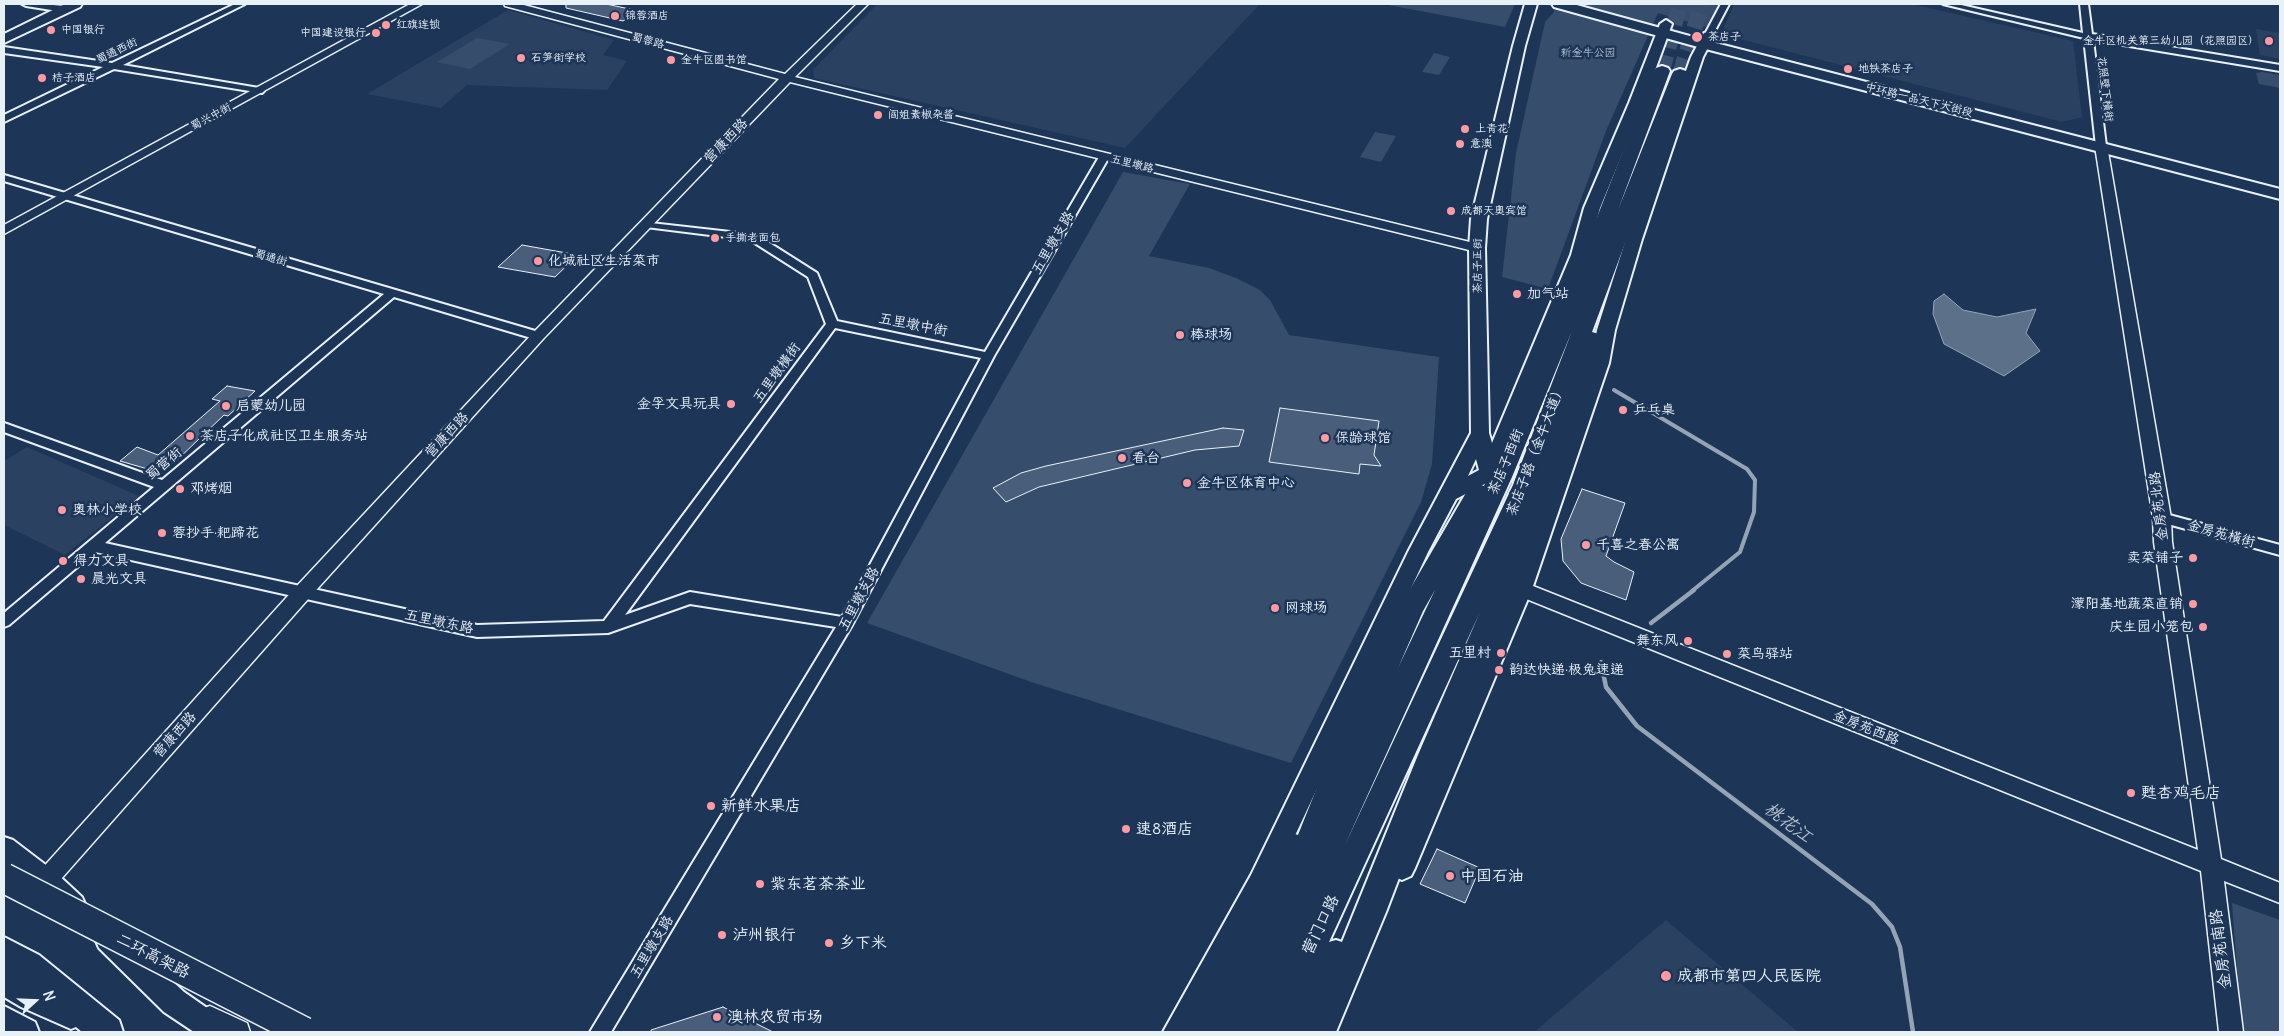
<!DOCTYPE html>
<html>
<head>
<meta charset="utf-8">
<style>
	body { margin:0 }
	#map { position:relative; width:2284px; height:1036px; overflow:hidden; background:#1d3557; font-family:Delius,sans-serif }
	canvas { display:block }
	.frame { position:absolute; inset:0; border:5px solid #e8f1f8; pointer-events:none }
	.north { position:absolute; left:10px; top:976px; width:50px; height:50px; -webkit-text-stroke:4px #1d3557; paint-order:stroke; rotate:70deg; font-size:14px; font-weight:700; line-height:20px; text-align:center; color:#e8f1f8 }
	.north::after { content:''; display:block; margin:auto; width:18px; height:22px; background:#e8f1f8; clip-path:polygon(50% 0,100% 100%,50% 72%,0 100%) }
</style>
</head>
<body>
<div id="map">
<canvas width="2284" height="1036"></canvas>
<div class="frame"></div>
<div class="north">N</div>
</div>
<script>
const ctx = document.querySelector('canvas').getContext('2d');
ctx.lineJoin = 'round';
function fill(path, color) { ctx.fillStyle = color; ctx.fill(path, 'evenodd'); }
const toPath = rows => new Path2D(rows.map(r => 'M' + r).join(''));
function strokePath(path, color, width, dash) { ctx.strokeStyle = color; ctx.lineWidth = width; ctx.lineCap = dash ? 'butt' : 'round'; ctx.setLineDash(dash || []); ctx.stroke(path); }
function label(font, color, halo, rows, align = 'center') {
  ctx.font = font + ' Delius,"LXGW WenKai TC",sans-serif'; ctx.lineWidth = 5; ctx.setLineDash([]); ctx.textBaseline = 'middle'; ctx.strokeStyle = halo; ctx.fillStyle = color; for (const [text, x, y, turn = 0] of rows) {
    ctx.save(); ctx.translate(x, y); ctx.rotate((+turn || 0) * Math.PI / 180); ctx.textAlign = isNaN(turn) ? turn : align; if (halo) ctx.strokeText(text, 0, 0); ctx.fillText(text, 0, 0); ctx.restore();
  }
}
const built = toPath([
	[877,4,1260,4,1125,148,814,78,813,70],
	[1734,4,1912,4,2073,41,2082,117,2062,122,1728,36,1722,32],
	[508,10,614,40,603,55,627,61,607,90,467,85,441,108,367,94],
	[2256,29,2280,33,2280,59,2260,55],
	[27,447,139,496,65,555,4,525,4,461],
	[1666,920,1798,1032,1534,1032]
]);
const green = toPath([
	[1383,4,1515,4,1505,27],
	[1556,4,1720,4,1706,27,1658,13,1606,131,1548,289,1502,277,1516,153,1545,22,1554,12],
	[477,38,510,44,470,69,437,62],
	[1434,53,1450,57,1439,75,1422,72],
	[2262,72,2280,75,2280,88,2259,84,2256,73],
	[1375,132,1396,136,1381,162,1360,157],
	[1123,172,1190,184,1149,256,1209,268,1236,278,1260,290,1270,300,1289,335,1439,357,1432,464,1421,502,1291,763,1034,683,867,623],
	[2232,903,2280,920,2280,1032,2242,1032]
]);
const water = toPath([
	[1944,294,1963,310,1997,317,2036,309,2026,333,2040,351,2004,376,1944,344,1933,314,1934,301,1944,294]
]);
const streamFar1 = toPath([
	[1614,390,1747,469,1755,480,1754,512,1740,552,1692,591]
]);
const stream = toPath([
	[1651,623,1694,590],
	[1601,662,1606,687,1637,726,1872,904,1892,927,1900,947,1913,1032]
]);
const building = toPath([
	[566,4,606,4,639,11,623,21,566,8,566,4],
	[522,245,578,255,555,277,498,267,522,245],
	[227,386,255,391,228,416,224,415,175,462,151,470,120,461,137,447,158,455,220,401,212,399,227,386],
	[1280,408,1379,421,1374,455,1381,466,1360,464,1359,474,1269,462,1280,408],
	[1223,428,1244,430,1239,446,1195,450,1039,487,1006,502,993,488,1021,473,1046,466,1223,428],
	[1582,489,1625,503,1606,556,1614,562,1634,572,1626,600,1581,583,1563,561,1561,539,1582,489],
	[1437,849,1480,868,1465,903,1420,884,1437,849],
	[723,1007,773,1032,651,1032,651,1030,723,1007]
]);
const trunkTunnel = toPath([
	[1662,71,1680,4],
	[1680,74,1702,4]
]);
const minor = toPath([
	[22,4,43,4,64,6,68,9,64,12,26,6,22,4],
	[235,4,245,4,123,65,259,88,264,91,262,93,114,69,4,122,4,115,103,67,4,53,4,47,112,63,235,4],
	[1721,4,1729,4,1711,38,1705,38,1704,36,1721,4],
	[1943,4,1957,4,2083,33,2080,4,2088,4,2092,34,2280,65,2280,71,2093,40,2106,146,2101,149,2096,146,2084,38,1943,4],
	[1104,154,1109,157,994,356,851,627,611,1032,590,1032,836,627,690,604,608,633,477,637,95,552,9,625,4,627,4,613,154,487,4,432,4,423,162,480,384,294,4,181,4,175,542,333,544,336,542,339,538,340,394,297,105,543,477,625,604,621,826,324,808,277,750,240,646,227,642,226,642,222,757,235,817,273,837,321,985,352,1099,157,1104,154],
	[835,328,981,358,842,617,690,592,625,615,835,328],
	[2162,513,2280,545,2280,555,2157,521,2155,518,2157,515,2162,513]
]);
const tertiary = toPath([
	[410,4,422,4,4,234,4,225,410,4],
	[504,4,520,4,785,74,857,4,868,4,795,77,1482,245,1484,248,1477,252,790,82,543,339,309,598,54,887,46,890,38,887,35,880,38,873,295,588,533,333,779,79,505,6,504,4],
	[2101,142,2107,146,2171,518,2172,542,2221,859,2280,883,2280,903,2224,881,2243,1032,2219,1032,2201,871,1514,594,1512,589,1514,584,1521,582,1528,584,2198,850,2154,542,2153,518,2095,146,2101,142],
	[210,1006,247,1023,250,1032,213,1032,201,1027,198,1018,201,1009,210,1006]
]);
const secondary = toPath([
	[1525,4,1537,4,1525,46,1487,219,1485,248,1489,433,1492,443,1571,255,1584,208,1629,103,1660,24,1666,20,1672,24,1643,103,1600,208,1587,255,1499,473,1496,478,1456,499,1428,552,1269,891,1192,1032,1163,1032,1251,875,1408,552,1471,433,1469,248,1471,219,1513,46,1525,4],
	[1476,459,1479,470,1468,476,1476,459],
	[1708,32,1714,36,1703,57,1642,239,1615,330,1609,363,1532,589,1415,868,1411,876,1402,880,1393,876,1389,868,1510,589,1591,363,1597,330,1626,239,1691,57,1704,33,1708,32],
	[4,837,13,840,55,872,82,897,86,906,82,915,73,918,64,915,37,888,4,863,4,837],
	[108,926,117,930,184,992,227,1022,231,1032,194,1032,164,1012,99,948,95,939,99,930,108,926],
	[4,1006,35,1022,39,1032,4,1032,4,1006]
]);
const primary = toPath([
	[65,4,82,4,80,7,4,43,4,34,65,4],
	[1552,4,1573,4,1708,41,2280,189,2280,199,1698,47,1554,7,1552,4]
]);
const trunk = toPath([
	[1662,66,1668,68,1670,71,1618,210,1672,74,1674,71,1680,69,1686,71,1688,74,1592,332,1599,334,1602,338,1594,379,1532,547,1446,755,1386,912,1336,1032,1179,1032,1284,838,1295,834,1298,835,1318,785,1402,603,1470,486,1478,484,1484,486,1566,297,1654,71,1656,68,1662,66],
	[1572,331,1513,485,1344,847,1512,477,1572,331],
	[1435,590,1398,668,1423,611,1435,590],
	[1480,612,1418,755,1342,942,1336,940,1329,942,1480,612],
	[4,937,39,955,119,1020,123,1032,82,1032,76,1027,71,1029,21,1007,4,997,4,937]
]);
const trunkBridge = toPath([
	[4,878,304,1032]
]);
const markers = [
	[615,16,5,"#ff9aa2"],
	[386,25,5,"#ff9aa2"],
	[51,30,5,"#ff9aa2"],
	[376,33,5,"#ff9aa2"],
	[1697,37,6,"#ff9aa2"],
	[2269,41,5,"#ff9aa2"],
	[521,58,5,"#ff9aa2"],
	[671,60,5,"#ff9aa2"],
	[1848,69,5,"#ff9aa2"],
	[42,78,5,"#ff9aa2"],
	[878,115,5,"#ff9aa2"],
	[1465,129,5,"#ff9aa2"],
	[1460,144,5,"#ff9aa2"],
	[1451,211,5,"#ff9aa2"],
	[715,238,5,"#ff9aa2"],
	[538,261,5,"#ff9aa2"],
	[1517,294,5,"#ff9aa2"],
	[1180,335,5,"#ff9aa2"],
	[731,404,5,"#ff9aa2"],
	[226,406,5,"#ff9aa2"],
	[1623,410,5,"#ff9aa2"],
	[190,436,5,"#ff9aa2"],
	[1325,438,5,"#ff9aa2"],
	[1122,458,5,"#ff9aa2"],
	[1187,483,5,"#ff9aa2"],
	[180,489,5,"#ff9aa2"],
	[62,510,5,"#ff9aa2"],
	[162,533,5,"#ff9aa2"],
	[1586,545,5,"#ff9aa2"],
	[2193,558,5,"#ff9aa2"],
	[63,561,5,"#ff9aa2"],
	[81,579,5,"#ff9aa2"],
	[2193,604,5,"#ff9aa2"],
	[1275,608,5,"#ff9aa2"],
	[2203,627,5,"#ff9aa2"],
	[1688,641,5,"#ff9aa2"],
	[1501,653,5,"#ff9aa2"],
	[1727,654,5,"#ff9aa2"],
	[1499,670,5,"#ff9aa2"],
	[2131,793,5,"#ff9aa2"],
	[711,806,5,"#ff9aa2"],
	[1126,829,5,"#ff9aa2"],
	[1450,876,5,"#ff9aa2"],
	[760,884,5,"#ff9aa2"],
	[722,935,5,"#ff9aa2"],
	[829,943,5,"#ff9aa2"],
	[1666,976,6,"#ff9aa2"],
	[717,1017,5,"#ff9aa2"]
];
const farPoinames = [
	["锦蓉酒店",625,16],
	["红旗连锁",396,25],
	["中国银行",61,30],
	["中国建设银行",366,33,"right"],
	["茶店子",1708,37],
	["金牛区机关第三幼儿园（花照园区）",2259,41,"right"],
	["石笋街学校",531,58],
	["金牛区图书馆",681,60],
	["地铁茶店子",1858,69],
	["桔子酒店",52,78],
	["阎姐素椒杂酱",888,115],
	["上青花",1475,129],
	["意澳",1470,144],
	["成都天奥宾馆",1461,211],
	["手撕老面包",725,238]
];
const farStreetnames = [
	["蜀蓉路",648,41,15],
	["蜀通西街",117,51,-26],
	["花照壁下横街",2105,89,83],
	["中环路一品天下大街段",1919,100,14],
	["蜀兴中街",211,117,-28],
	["五里墩路",1132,164,14],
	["蜀通街",271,258,17],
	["茶店子正街",1478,266,-90]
];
const farParknames = [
	["新金牛公园",1588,53]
];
const streetNames = [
	["营康西路",726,141,-46],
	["五里墩支路",1053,243,-60],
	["五里墩中街",913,325,11],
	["五里墩横街",777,373,-54],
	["营康西路",447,435,-47],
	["茶店子路（金牛大道）",1536,450,-69],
	["茶店子西街",1506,462,-67],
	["蜀营街",164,464,-40],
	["金房苑北路",2159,506,-97],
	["金房苑横街",2221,534,15],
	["五里墩支路",859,599,-62],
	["五里墩东路",439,622,12],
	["金房苑西路",1866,728,22],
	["营康西路",175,735,-48],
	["五里墩支路",652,947,-59]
];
const poiNames = [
	["化城社区生活菜市",548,261],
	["加气站",1527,294],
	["棒球场",1190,335],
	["金孚文具玩具",721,404,"right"],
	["启蒙幼儿园",236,406],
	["乒乓桌",1633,410],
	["茶店子化成社区卫生服务站",200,436],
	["保龄球馆",1335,438],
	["看台",1132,458],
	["金牛区体育中心",1197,483],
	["邓烤烟",190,489],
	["奥林小学校",72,510],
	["蓉抄手·耙蹄花",172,533],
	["千喜之春公寓",1596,545],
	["卖菜铺子",2183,558,"right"],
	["得力文具",73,561],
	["晨光文具",91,579],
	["濛阳基地蔬菜直销",2183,604,"right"],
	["网球场",1285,608],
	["庆生园小笼包",2193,627,"right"],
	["舞东风",1678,641,"right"],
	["五里村",1491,653,"right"],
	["菜鸟驿站",1737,654],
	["韵达快递·极兔速递",1509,670]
];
const nearPoinames = [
	["甦杏鸡毛店",2141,793],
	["新鲜水果店",721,806],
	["速8酒店",1136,829],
	["中国石油",1460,876],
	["紫东茗茶茶业",770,884],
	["泸州银行",732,935],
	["乡下米",839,943],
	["成都市第四人民医院",1677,976],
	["澳林农贸市场",727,1017]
];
const nearStreetnames = [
	["营门口路",1321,925,-64],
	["金房苑南路",2221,949,-97],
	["二环高架路",153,956,27]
];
const nearWaternames = [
	["桃花江",1788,823,37]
];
fill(built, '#2a4162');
fill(green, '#374d6c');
fill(water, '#5d7089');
strokePath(water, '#95a4b5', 1);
strokePath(streamFar1, '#95a4b5', 4);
strokePath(stream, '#95a4b5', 4.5);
fill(building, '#495e7a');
strokePath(building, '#e8f1f8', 1);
strokePath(trunkTunnel, '#3b516f', 16, [16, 8]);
strokePath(minor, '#e8f1f8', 4);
strokePath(tertiary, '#e8f1f8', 3);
strokePath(secondary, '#e8f1f8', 4);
strokePath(primary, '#e8f1f8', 4);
strokePath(trunk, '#e8f1f8', 4);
fill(minor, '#1d3557');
fill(tertiary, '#1d3557');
fill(secondary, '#1d3557');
fill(primary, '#1d3557');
fill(trunk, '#1d3557');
strokePath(trunkBridge, '#e8f1f8', 32, []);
strokePath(trunkBridge, '#1d3557', 29);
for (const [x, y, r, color] of markers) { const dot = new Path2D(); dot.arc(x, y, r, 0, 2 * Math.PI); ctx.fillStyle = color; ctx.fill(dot); strokePath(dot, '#1d3557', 2); }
label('11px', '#e8f1f8', '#1d3557', farPoinames, 'left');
label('11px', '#e8f1f8', '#1d3557', farStreetnames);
label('11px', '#b3c0ce', '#1d3557', farParknames);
label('14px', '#e8f1f8', '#1d3557', streetNames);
label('14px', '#e8f1f8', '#1d3557', poiNames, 'left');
label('16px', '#e8f1f8', '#1d3557', nearPoinames, 'left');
label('16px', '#e8f1f8', '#1d3557', nearStreetnames);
label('italic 18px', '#b7c4d1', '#1d3557', nearWaternames);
</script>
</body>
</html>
